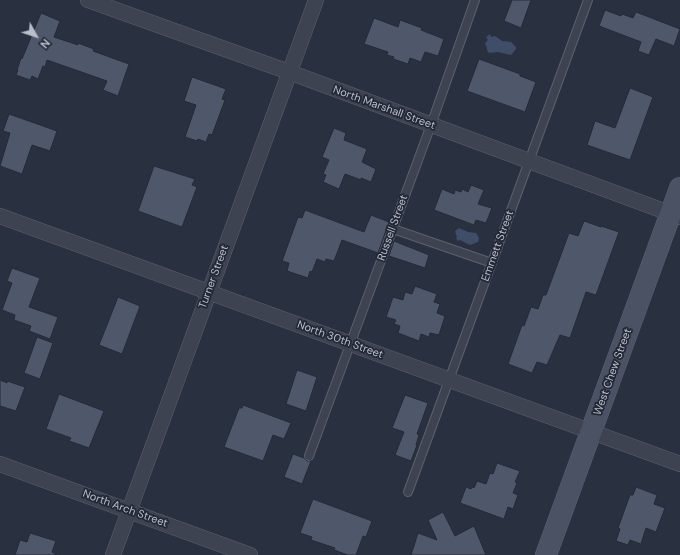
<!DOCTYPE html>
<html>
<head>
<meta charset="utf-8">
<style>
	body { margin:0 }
	#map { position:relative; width:680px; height:555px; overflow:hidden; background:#293141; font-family:"DM Sans",sans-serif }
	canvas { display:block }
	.north { position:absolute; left:16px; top:16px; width:40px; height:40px; -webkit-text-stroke:3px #222837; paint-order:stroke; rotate:130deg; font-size:11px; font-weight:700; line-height:16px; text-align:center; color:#babfcb }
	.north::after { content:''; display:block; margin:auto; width:14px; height:18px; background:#babfcb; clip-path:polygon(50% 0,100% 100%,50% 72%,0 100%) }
</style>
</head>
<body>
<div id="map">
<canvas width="680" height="555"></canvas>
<div class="north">N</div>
</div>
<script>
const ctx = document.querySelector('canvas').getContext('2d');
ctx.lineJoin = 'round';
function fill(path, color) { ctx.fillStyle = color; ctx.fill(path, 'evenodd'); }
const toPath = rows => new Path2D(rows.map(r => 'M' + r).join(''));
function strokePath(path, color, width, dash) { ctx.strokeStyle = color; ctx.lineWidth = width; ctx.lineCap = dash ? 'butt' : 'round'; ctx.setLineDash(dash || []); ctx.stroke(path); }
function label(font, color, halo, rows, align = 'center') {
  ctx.font = font + ' "DM Sans",sans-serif'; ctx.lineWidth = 3.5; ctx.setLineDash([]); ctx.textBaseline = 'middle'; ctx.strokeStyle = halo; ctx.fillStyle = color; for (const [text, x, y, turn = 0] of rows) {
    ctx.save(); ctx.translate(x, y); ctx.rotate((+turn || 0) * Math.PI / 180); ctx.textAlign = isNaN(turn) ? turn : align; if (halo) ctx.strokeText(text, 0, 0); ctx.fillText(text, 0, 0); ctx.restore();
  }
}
const water = toPath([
	[490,34,491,37,495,36,502,41,511,42,516,47,516,49,511,55,498,52,490,53,488,52,485,43,488,40,486,37],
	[459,228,468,232,476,233,479,238,478,242,470,245,460,240,458,241,456,238,457,237,455,231]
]);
const building = toPath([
	[512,0,531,0,521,28,504,21,512,0],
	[605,10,621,16,622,14,633,18,636,12,680,29,674,46,656,39,649,55,638,51,641,42,599,26,605,10],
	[41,13,60,21,54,37,78,45,78,43,94,49,93,51,129,64,118,96,103,90,107,81,47,60,45,67,43,66,38,79,32,76,30,80,16,75,18,70,17,70,21,58,22,59,41,13],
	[374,18,398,27,400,20,422,28,421,30,444,39,438,56,425,52,421,62,410,58,408,64,393,59,394,57,387,55,388,52,364,44,374,18],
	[479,59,520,74,520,76,536,82,525,112,467,91,479,59],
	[192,77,226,89,222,99,225,100,212,135,209,134,206,142,198,139,197,141,185,137,196,105,184,101,192,77],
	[630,88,653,97,630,160,587,145,595,121,615,128,630,88],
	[9,114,57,131,50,151,32,145,22,174,0,166,10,133,3,131,9,114],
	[334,128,346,133,344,140,367,149,362,162,376,169,371,182,361,178,361,180,345,174,339,189,323,182,326,175,323,174,329,160,322,157,334,128],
	[154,166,195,179,192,185,197,187,182,227,138,211,154,166],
	[471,185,484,190,478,204,492,208,486,223,476,220,474,225,434,210,442,189,454,194,455,190,461,192,462,189,468,192,471,185],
	[305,210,364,232,371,215,389,222,378,253,342,240,334,261,326,259,325,262,317,259,312,272,310,271,308,278,287,271,289,263,282,261,298,217,302,218,305,210],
	[584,221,601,227,601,226,619,232,596,295,586,292,570,338,560,335,547,365,537,362,532,373,508,364,522,325,524,326,531,307,538,309,543,295,546,295,569,233,578,236,584,221],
	[394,241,429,255,425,268,389,256,394,241],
	[12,268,40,278,29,307,58,317,50,339,29,331,31,326,14,320,15,315,2,310,12,283,7,281,12,268],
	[415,286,437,294,434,302,440,304,437,313,445,316,439,335,430,333,429,337,421,334,419,341,398,333,400,326,394,324,396,320,386,317,393,297,403,300,405,292,412,294,415,286],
	[118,297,140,306,122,354,99,345,118,297],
	[37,337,53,343,40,379,24,373,37,337],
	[297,370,317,377,306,411,286,404,297,370],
	[0,380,7,383,7,381,25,387,16,411,0,406,0,380],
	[59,394,104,411,89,448,69,441,71,438,46,429,59,394],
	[405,395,428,403,417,434,419,435,416,445,417,445,411,461,395,455,404,432,392,428,405,395],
	[243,405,291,423,284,439,273,435,263,461,224,447,239,408,242,408,243,405],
	[293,454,304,458,307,461,311,461,302,484,284,477,293,454],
	[497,463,520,471,515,482,517,483,513,493,518,495,513,509,508,507,504,519,460,503,466,487,471,489,472,487,474,488,477,481,486,484,490,473,493,474,497,463],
	[636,487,657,495,654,504,665,508,656,532,646,528,641,544,630,540,628,545,616,541,620,529,618,528,630,495,633,495,636,487],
	[313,499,372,521,366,537,363,536,356,555,348,555,334,550,335,548,311,540,312,537,300,533,313,499],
	[443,512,455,536,474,526,486,555,411,555,418,533,437,540,428,520,443,512],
	[30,533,56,541,52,552,57,555,15,555,20,540,27,542,30,533]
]);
const lane = toPath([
	[393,229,492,263],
	[309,456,431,125,475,0],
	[408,492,588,0]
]);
const street = toPath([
	[88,0,289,72,680,217],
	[0,216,680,464],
	[0,464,250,555],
	[113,555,316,0]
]);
const secondary = toPath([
	[546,555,680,188]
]);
const streetNames = [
	["North Marshall Street",384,108,20],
	["Russell Street",393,228,-70],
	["Emmett Street",498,246,-70],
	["Turner Street",214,277,-70],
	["North 30th Street",340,340,20],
	["West Chew Street",613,372,-70],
	["North Arch Street",125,509,20]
];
fill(water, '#404d69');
fill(building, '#4f586a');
strokePath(building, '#242a38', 1);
strokePath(lane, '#5b616e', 10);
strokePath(street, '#5b616e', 16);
strokePath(secondary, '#5b616e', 22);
strokePath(lane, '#3d4351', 8);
strokePath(street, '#3d4351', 15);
strokePath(secondary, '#4b5264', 21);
label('11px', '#babfcb', '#222837', streetNames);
</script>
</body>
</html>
